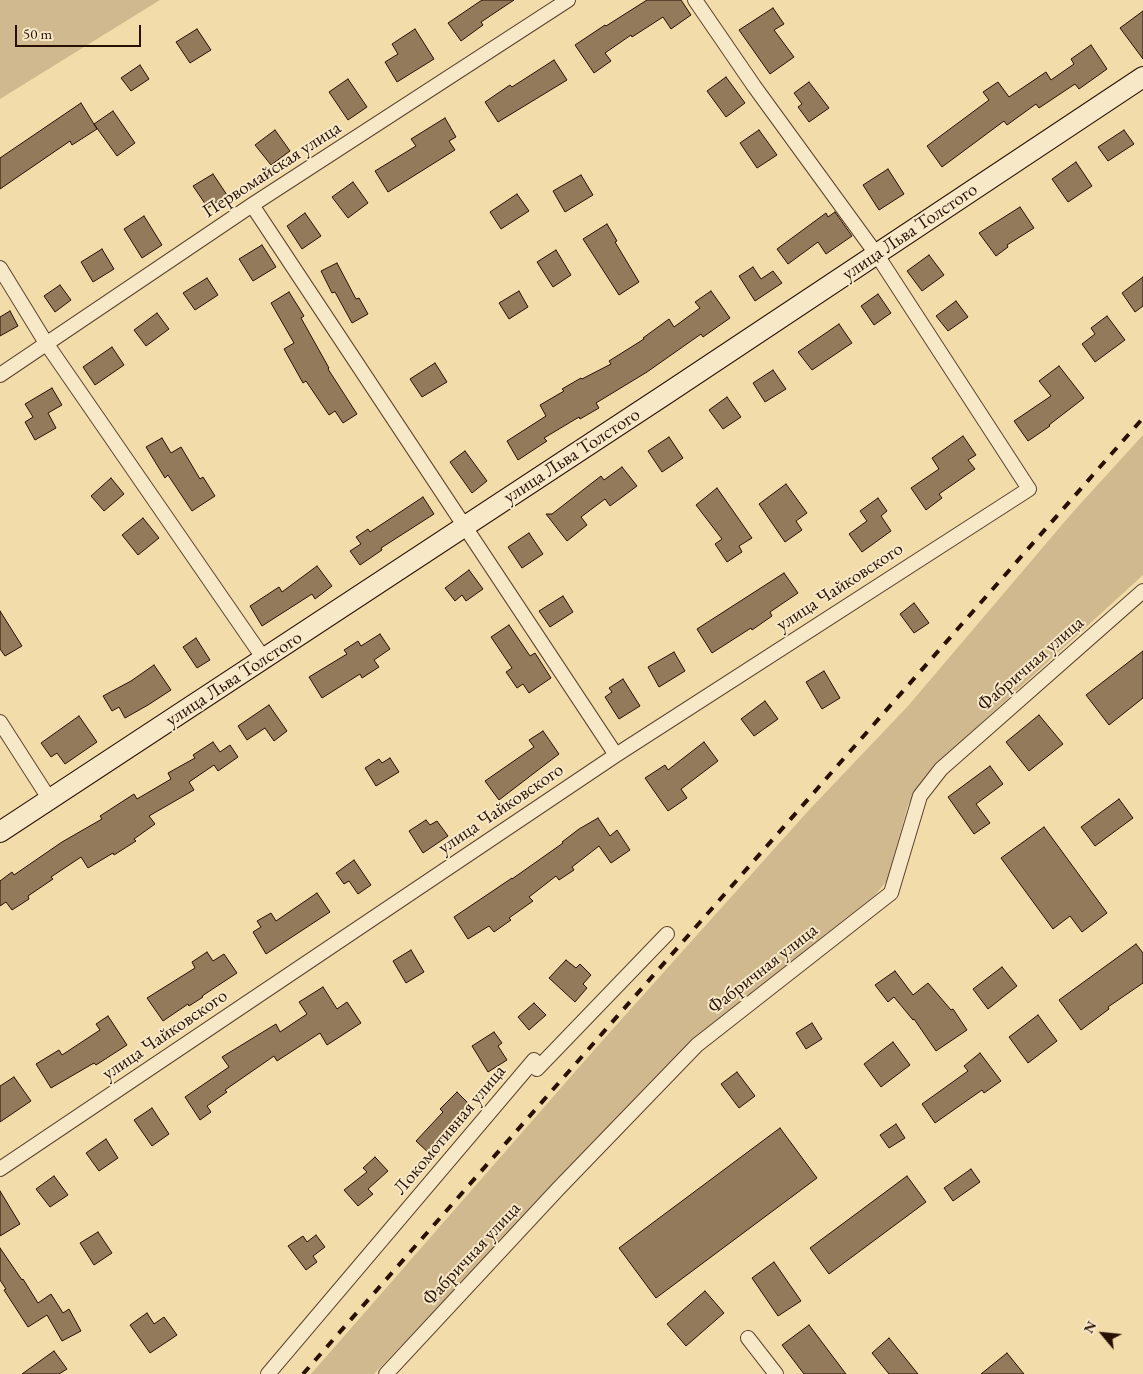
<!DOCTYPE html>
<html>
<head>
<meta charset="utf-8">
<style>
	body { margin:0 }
	#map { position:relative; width:1143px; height:1374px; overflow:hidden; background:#f2dcaa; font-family:"EB Garamond",serif }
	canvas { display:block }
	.north { position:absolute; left:1078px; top:1309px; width:50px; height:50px; -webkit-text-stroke:4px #f7e8c8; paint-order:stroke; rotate:298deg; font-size:14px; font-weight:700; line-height:20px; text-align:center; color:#291004 }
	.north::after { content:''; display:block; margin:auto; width:18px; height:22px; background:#291004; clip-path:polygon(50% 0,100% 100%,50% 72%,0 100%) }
	.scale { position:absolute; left:15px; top:25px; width:126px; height:22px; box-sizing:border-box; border:2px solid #291004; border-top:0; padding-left:6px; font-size:15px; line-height:18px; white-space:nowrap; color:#291004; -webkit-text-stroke:4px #f7e8c8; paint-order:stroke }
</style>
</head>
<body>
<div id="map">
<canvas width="1143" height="1374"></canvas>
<div class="north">N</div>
<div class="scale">50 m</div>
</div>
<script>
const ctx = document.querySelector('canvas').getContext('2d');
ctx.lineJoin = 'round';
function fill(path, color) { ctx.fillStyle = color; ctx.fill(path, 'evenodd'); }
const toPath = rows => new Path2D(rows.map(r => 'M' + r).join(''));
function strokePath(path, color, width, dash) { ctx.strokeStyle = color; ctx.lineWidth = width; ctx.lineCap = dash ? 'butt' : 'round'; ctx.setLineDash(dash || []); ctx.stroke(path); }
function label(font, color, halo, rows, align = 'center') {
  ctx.font = font + ' "EB Garamond",serif'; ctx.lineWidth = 4; ctx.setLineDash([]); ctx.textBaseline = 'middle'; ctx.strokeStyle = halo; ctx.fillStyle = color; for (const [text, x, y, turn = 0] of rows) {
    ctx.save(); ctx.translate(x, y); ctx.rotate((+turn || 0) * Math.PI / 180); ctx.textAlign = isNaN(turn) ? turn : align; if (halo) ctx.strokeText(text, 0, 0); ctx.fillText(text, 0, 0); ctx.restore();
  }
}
const green = toPath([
	[0,0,160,0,0,99],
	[1143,435,1143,575,945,756,922,781,908,805,887,881,875,895,693,1040,374,1374,311,1374,594,1050,809,810,908,706,1072,513]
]);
const building = toPath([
	[482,0,514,0,481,22,483,25,461,41,448,23,482,0],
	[647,0,681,0,691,15,671,29,663,17,632,37,631,35,605,53,611,61,594,73,575,45,605,25,606,26,647,0],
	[773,8,784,24,774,30,794,57,770,74,739,30,773,8],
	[1143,11,1143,59,1120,28,1143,11],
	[197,29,211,50,190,63,176,42,197,29],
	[415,29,434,59,397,82,385,62,398,54,392,44,415,29],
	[1091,45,1107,69,1079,89,1075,84,1039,108,1036,104,1007,125,1004,121,942,167,927,146,989,100,983,92,998,82,1009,97,1046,72,1051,80,1074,64,1071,59,1091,45],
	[554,60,567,80,498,122,485,102,510,85,512,87,554,60],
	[140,65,149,79,131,91,121,78,140,65],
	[726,77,745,103,726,117,707,91,726,77],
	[348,79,367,107,348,120,329,92,348,79],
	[809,82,829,108,809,122,798,107,802,104,794,93,809,82],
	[81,103,97,129,72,145,70,141,0,189,0,158,81,103],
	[113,111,135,143,117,156,94,124,113,111],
	[445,118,456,137,449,141,455,150,388,192,375,171,416,146,411,139,445,118],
	[275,130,290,151,271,165,255,145,275,130],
	[759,130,777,155,757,168,740,143,759,130],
	[1124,130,1134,144,1108,161,1098,147,1124,130],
	[1076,162,1092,186,1068,202,1052,179,1076,162],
	[888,169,904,194,879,210,863,185,888,169],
	[213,174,227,195,208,208,193,186,213,174],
	[581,175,593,195,565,212,553,191,581,175],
	[353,182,368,203,348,218,332,197,353,182],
	[517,194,529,211,501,229,490,212,517,194],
	[1020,207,1034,228,1007,245,1008,247,996,256,979,233,1020,207],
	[835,212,852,236,826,254,818,242,788,264,777,249,826,213,828,217,835,212],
	[305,213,321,236,302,249,287,226,305,213],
	[144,216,162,245,142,258,124,229,144,216],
	[607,224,617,241,615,242,639,282,619,295,583,239,607,224],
	[262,245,276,267,253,281,239,259,262,245],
	[102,249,114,269,93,282,81,262,102,249],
	[556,250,571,275,553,287,537,262,556,250],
	[929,255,944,275,922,291,907,271,929,255],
	[337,263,356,299,359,298,368,314,352,323,335,292,332,293,321,271,337,263],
	[753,267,761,279,773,271,782,283,755,301,739,276,753,267],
	[1143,277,1143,306,1135,312,1122,293,1143,277],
	[207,278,218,295,195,310,183,293,207,278],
	[60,285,71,300,55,312,44,296,60,285],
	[519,291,528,307,509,319,499,303,519,291],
	[711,291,730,318,703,337,701,334,647,372,596,403,599,408,580,419,579,417,544,438,547,441,518,460,507,441,546,416,540,405,564,391,562,389,581,378,582,379,611,364,609,361,644,339,643,338,669,319,674,327,700,308,695,302,711,291],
	[289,292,304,316,301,318,329,368,328,369,357,414,343,423,335,411,329,415,306,381,303,383,284,349,294,343,271,303,289,292],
	[878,294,891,313,874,325,861,306,878,294],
	[956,301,968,317,948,331,936,316,956,301],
	[10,311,18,326,0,336,0,317,10,311],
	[157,313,169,329,146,346,134,330,157,313],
	[1107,316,1125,340,1095,362,1082,344,1095,334,1091,328,1107,316],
	[839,324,852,343,812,370,798,352,839,324],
	[112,347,124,365,95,385,83,367,112,347],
	[435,363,447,382,422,397,410,379,435,363],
	[1059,366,1084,398,1049,425,1050,426,1028,441,1014,421,1051,396,1039,381,1059,366],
	[773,370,786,389,765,402,753,383,773,370],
	[52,388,62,405,48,413,56,428,35,440,25,422,33,417,25,404,52,388],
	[727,397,741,417,723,429,709,410,727,397],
	[963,436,976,455,968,460,975,469,939,494,942,498,926,510,911,488,939,469,932,458,963,436],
	[669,437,683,458,662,472,648,451,669,437],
	[162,438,171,453,181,447,200,479,203,477,215,496,192,511,168,475,165,478,146,447,162,438],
	[465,451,487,481,472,493,450,462,465,451],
	[622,467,637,486,610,506,605,499,581,517,587,525,567,541,546,514,552,514,601,476,604,480,622,467],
	[111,478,124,494,104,511,91,496,111,478],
	[786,484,807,513,796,521,802,530,785,542,759,504,786,484],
	[717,488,752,538,739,546,742,552,727,562,715,544,722,539,696,505,717,488],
	[423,497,434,514,381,548,382,550,360,565,350,551,361,544,356,537,368,529,370,532,423,497],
	[878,498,887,511,881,516,891,531,862,552,849,534,867,521,860,511,878,498],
	[143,518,159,538,138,555,122,535,143,518],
	[529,533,543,554,522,568,508,547,529,533],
	[317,566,332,586,315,599,312,594,262,626,250,606,279,587,282,592,317,566],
	[469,570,483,589,466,601,462,595,455,601,445,588,469,570],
	[784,573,798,593,770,612,772,616,752,630,751,628,712,653,697,629,784,573],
	[563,596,573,612,550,627,539,611,563,596],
	[914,603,929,623,914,633,900,614,914,603],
	[0,611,22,646,5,656,0,649,0,611],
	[509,625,530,656,535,653,551,678,529,693,523,684,517,688,506,672,512,668,491,637,509,625],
	[380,634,390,649,374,660,379,667,362,678,360,674,322,698,309,677,347,654,344,650,358,641,361,646,380,634],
	[196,638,210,660,197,668,183,647,196,638],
	[1143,651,1143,698,1109,725,1086,695,1143,651],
	[674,652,685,671,659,687,648,667,674,652],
	[154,665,171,690,148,705,125,718,119,707,112,711,103,696,131,681,154,665],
	[824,671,840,698,822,709,806,682,824,671],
	[623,679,640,706,619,719,605,697,612,692,609,688,623,679],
	[765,701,778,719,754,736,741,719,765,701],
	[269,705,287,731,274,741,265,728,247,740,238,726,269,705],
	[1039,715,1063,744,1029,771,1006,742,1039,715],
	[79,716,97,742,65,764,57,753,51,757,41,743,79,716],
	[543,731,559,754,499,800,485,781,534,747,529,740,543,731],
	[213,742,220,752,230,745,238,757,218,771,214,765,189,782,194,790,149,816,155,824,134,839,136,841,114,855,113,853,88,868,81,857,51,877,53,879,28,896,29,899,12,910,6,902,0,906,0,881,12,872,14,875,62,842,102,819,100,816,134,794,137,799,171,779,168,773,195,758,193,755,213,742],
	[704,742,718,761,681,789,687,798,668,811,645,778,665,765,668,770,704,742],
	[390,758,399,772,376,786,365,768,379,759,382,763,390,758],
	[990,766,1003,784,976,804,990,823,974,834,948,797,990,766],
	[1119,799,1133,818,1095,846,1081,827,1119,799],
	[598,818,610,836,617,830,630,850,611,863,599,846,572,867,574,870,559,880,556,876,529,897,533,901,509,918,511,920,494,932,489,926,468,939,454,917,512,878,512,879,563,843,562,842,579,829,598,818],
	[426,820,430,825,437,821,448,836,423,853,409,831,426,820],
	[1044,827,1107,913,1082,932,1070,916,1053,929,1001,858,1044,827],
	[354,860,371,885,358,894,349,881,344,884,336,873,354,860],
	[317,893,330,912,266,954,253,932,261,927,257,921,271,913,276,921,317,893],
	[1136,944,1143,953,1143,983,1108,1007,1109,1009,1081,1030,1059,1000,1136,944],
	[411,950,424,972,406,983,393,961,411,950],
	[207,952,213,961,224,954,237,973,202,996,203,997,189,1006,188,1004,163,1021,147,998,195,968,192,962,207,952],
	[566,960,576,968,580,964,591,975,583,984,587,988,575,1002,549,978,566,960],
	[1002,967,1017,986,988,1009,973,989,1002,967],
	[895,971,913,995,928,983,951,1010,953,1009,967,1030,936,1051,914,1019,913,1020,894,997,888,1002,875,985,895,971],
	[323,987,337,1009,347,1002,361,1023,327,1045,320,1033,277,1061,274,1056,225,1090,227,1092,207,1106,211,1112,200,1120,185,1097,229,1067,222,1057,276,1024,280,1032,307,1014,299,1002,323,987],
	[534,1003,546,1015,529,1030,518,1017,534,1003],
	[1038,1015,1057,1041,1028,1063,1009,1037,1038,1015],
	[108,1016,127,1045,96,1065,94,1063,51,1088,36,1064,59,1050,62,1055,100,1030,96,1024,108,1016],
	[812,1023,822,1039,806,1049,796,1033,812,1023],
	[494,1032,502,1043,498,1046,507,1060,488,1072,472,1046,494,1032],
	[893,1042,910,1065,881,1087,864,1064,893,1042],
	[980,1053,1001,1081,984,1093,982,1090,935,1123,922,1104,968,1071,964,1066,980,1053],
	[737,1072,755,1096,739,1108,721,1084,737,1072],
	[14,1077,31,1101,0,1122,0,1086,14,1077],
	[457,1092,474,1109,443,1138,446,1141,432,1156,416,1141,443,1112,440,1109,457,1092],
	[152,1108,169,1134,152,1146,134,1120,152,1108],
	[896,1124,905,1138,889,1148,880,1135,896,1124],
	[780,1128,817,1178,656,1298,619,1248,780,1128],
	[106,1139,118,1158,99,1171,86,1153,106,1139],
	[375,1157,388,1171,368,1189,373,1194,358,1206,344,1190,367,1172,363,1168,375,1157],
	[971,1169,980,1182,953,1201,944,1188,971,1169],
	[54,1176,68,1195,50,1207,36,1189,54,1176],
	[907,1176,926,1202,829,1274,810,1248,907,1176],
	[0,1191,20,1224,0,1236,0,1191],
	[98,1232,112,1253,94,1265,80,1243,98,1232],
	[316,1235,325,1247,313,1256,317,1262,306,1270,288,1246,303,1236,307,1242,316,1235],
	[0,1248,22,1280,23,1279,38,1303,51,1294,63,1313,69,1309,81,1331,62,1341,47,1315,28,1327,4,1290,6,1289,0,1280,0,1248],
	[774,1262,801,1301,778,1316,752,1278,774,1262],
	[705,1291,724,1313,686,1346,667,1324,705,1291],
	[147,1313,154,1324,164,1317,177,1335,150,1353,130,1325,147,1313],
	[809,1325,846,1374,804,1374,782,1345,809,1325],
	[889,1338,918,1374,889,1374,872,1353,889,1338],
	[54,1351,67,1369,59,1374,22,1374,54,1351],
	[1007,1353,1024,1374,981,1374,1007,1353]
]);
const street = toPath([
	[252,205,616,755],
	[0,268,46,343,264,659],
	[0,375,252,205,568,0],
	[0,722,50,800],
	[0,1169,616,755,1029,489,877,255,754,86,695,0],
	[748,1338,776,1374],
	[268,1374,534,1060,537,1069,667,934],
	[386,1374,558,1189,697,1045,891,893,920,796,941,769,1143,591]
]);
const secondary = toPath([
	[0,832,666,394,1143,77]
]);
const rail = toPath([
	[303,1374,1143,418]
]);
const streetNames = [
	["Первомайская улица",272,170,-33],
	["улица Льва Толстого",910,232,-34],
	["улица Льва Толстого",572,456,-33],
	["улица Чайковского",840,587,-33],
	["Фабричная улица",1031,664,-41],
	["улица Льва Толстого",234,679,-33],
	["улица Чайковского",501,809,-34],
	["Фабричная улица",763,969,-38],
	["улица Чайковского",165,1035,-34],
	["Локомотивная улица",450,1130,-50],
	["Фабричная улица",472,1254,-47]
];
fill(green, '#d0b98e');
fill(building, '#927a5a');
strokePath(building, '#291004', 1);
strokePath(street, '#5b432e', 16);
strokePath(secondary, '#291004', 22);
strokePath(street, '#f7e8c8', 14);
strokePath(secondary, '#f7e8c8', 20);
strokePath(rail, '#291004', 4, [9, 9]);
label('19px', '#291004', '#f7e8c8', streetNames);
</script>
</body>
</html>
